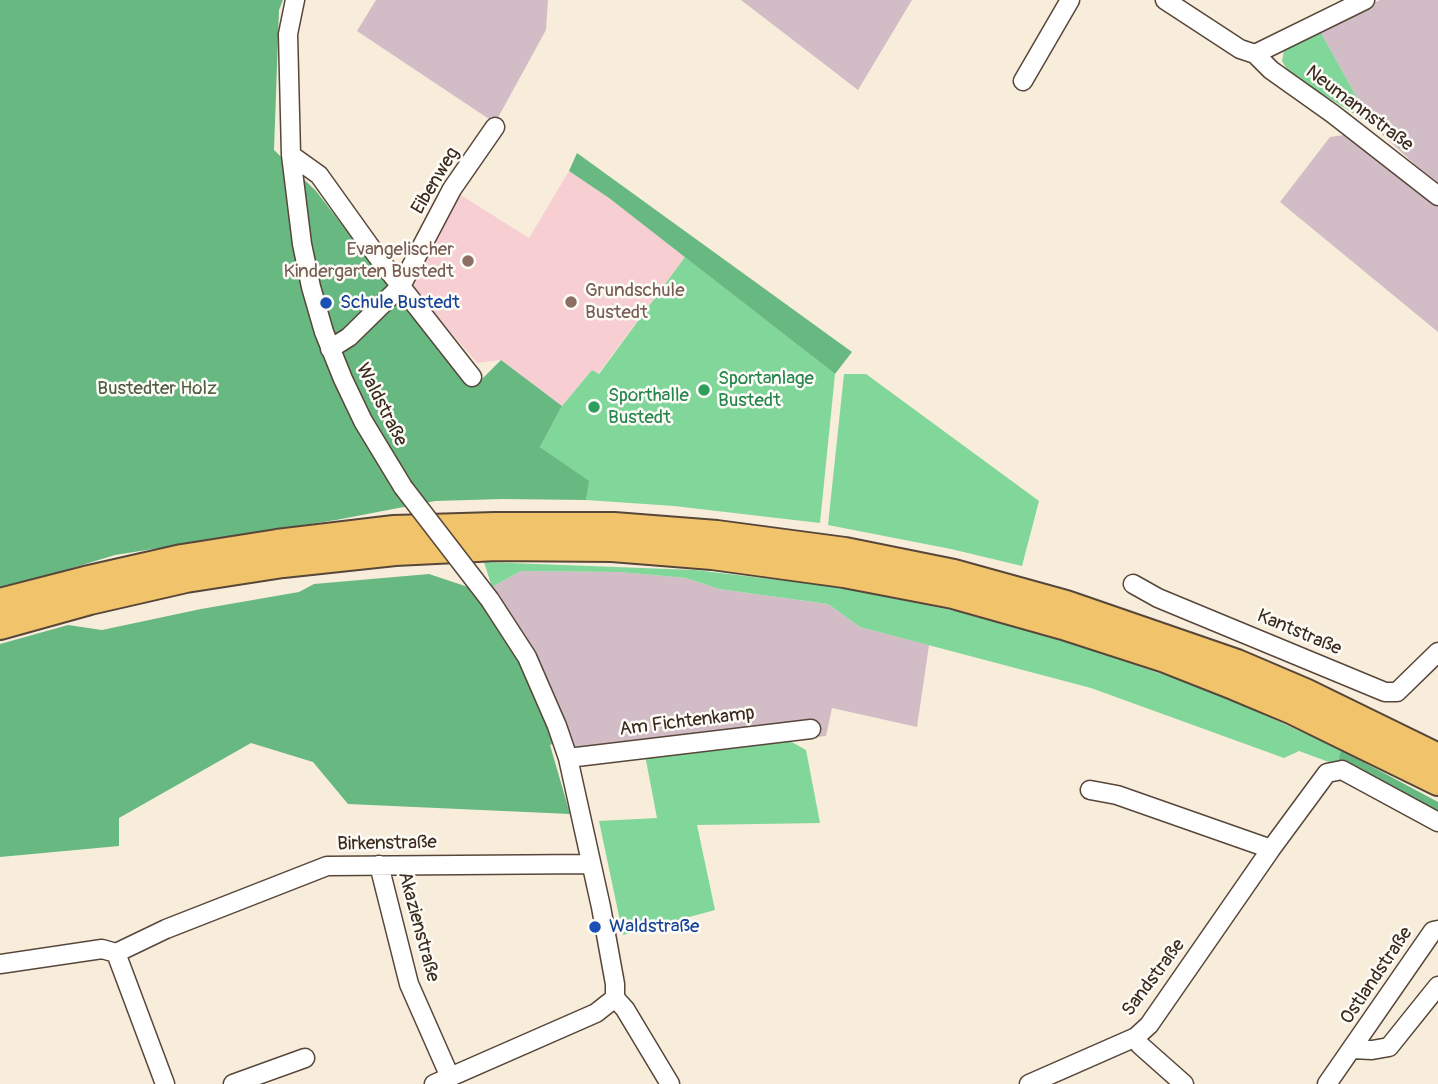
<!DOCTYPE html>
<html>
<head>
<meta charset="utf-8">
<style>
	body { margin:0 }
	canvas { display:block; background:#f8ecdb }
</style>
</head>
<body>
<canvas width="1438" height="1084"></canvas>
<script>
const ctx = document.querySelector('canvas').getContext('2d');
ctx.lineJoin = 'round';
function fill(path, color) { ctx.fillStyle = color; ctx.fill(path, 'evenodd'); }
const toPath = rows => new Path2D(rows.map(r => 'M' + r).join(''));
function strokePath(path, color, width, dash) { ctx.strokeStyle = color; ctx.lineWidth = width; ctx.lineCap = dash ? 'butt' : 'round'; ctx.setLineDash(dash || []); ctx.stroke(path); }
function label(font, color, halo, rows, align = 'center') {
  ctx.font = font + ' Pangolin,sans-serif'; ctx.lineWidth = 5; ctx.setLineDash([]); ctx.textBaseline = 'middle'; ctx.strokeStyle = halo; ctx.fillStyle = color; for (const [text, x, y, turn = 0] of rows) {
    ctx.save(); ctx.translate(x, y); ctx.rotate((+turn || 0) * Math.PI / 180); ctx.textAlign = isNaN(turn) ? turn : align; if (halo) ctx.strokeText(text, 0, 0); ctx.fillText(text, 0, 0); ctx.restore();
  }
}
const built = toPath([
	[569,171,609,198,685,257,598,374,592,370,562,406,501,360,477,363,409,283,456,192,529,238]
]);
const industrial = toPath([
	[376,0,548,0,546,30,495,123,357,31],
	[741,0,912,0,858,90],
	[1380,0,1438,0,1438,332,1280,202,1330,137,1344,135,1422,185,1424,173,1372,125,1319,29],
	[521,571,619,572,686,578,719,589,828,604,860,627,929,645,917,727,832,708,826,736,645,755,573,751,541,663,492,587]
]);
const green = toPath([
	[1319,29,1372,125,1289,73,1282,61,1284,50],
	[685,257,835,374,820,523,674,506,586,500,588,481,540,447,562,406,592,370,599,374],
	[844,374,866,374,1039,501,1022,566,951,549,828,525],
	[484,562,695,570,838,587,960,612,1076,645,1212,691,1341,750,1337,765,1299,751,1284,758,1091,688,860,627,828,604,719,589,686,578,619,572,521,571,492,587],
	[788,740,806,750,820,823,697,825,715,910,623,935,599,821,657,818,645,755]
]);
const forest = toPath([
	[0,0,283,0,279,10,274,150,316,191,384,279,474,387,501,360,562,406,540,447,589,481,586,500,502,499,435,501,336,520,115,555,0,590],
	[577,153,852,352,835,374,609,198,569,171],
	[429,574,468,587,496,621,528,677,555,743,550,745,570,814,348,804,313,762,251,743,119,818,119,846,0,857,0,644,68,625,102,630,201,609,299,592,314,584],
	[1341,750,1438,802,1438,815,1337,765]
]);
const minor = toPath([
	[295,0,288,34,291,155,302,244,311,287,324,332,343,379,363,421,403,487],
	[1165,0,1240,49,1255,54,1365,0],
	[1255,54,1271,70,1333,114,1438,196],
	[1023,81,1070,0],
	[291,155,319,175,377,256,472,377],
	[330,349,349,337,401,286,452,189,495,127],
	[1133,584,1158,598,1385,692,1397,692,1438,652],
	[568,758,811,729],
	[1090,790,1117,795,1271,849],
	[379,865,409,984,450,1077],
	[116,953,166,929,327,866,591,864],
	[0,964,102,949,116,953,165,1084],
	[615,998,625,1009,670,1084],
	[1136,1037,1140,1045,1184,1084],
	[1352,1049,1372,1050,1389,1047,1438,986],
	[233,1084,305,1058],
	[434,1084,596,1013,615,998,615,984,601,907,568,758,557,726,527,657,490,600],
	[1029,1084,1136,1037,1149,1025,1271,849,1327,773,1342,770,1438,822],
	[1327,1084,1433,931,1438,930]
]);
const highway = toPath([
	[0,602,85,580,182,558,277,543,394,529,495,526,614,526,717,534,845,551,954,573,1066,604,1237,663,1305,692,1438,757],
	[0,626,90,601,186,579,283,564,395,552,497,547,612,548,712,556,844,574,953,595,1063,626,1165,659,1231,685,1293,711,1438,782]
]);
const minorBridge = toPath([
	[403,487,490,600]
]);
const markers = [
	[468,261,7,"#8d6e63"],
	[571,302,7,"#8d6e63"],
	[326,303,7,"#1a4fb4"],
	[704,390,7,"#2e9e5b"],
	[594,407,7,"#2e9e5b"],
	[595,927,7,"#1a4fb4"]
];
const streetNames = [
	["Neumannstraße",1359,109,37],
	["Eibenweg",436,181,-59],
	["Waldstraße",381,405,63],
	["Kantstraße",1299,633,23],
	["Am Fichtenkamp",687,722,-7],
	["Birkenstraße",387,844,-1],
	["Akazienstraße",418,927,75],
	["Ostlandstraße",1377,976,-56],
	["Sandstraße",1154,978,-53]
];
const educationNames = [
	["Evangelischer",454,250],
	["Kindergarten Bustedt",454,272],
	["Grundschule",585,291,"left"],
	["Bustedt",585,313,"left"]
];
const transitNames = [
	["Schule Bustedt",340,303],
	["Waldstraße",609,927]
];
const leisureNames = [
	["Sportanlage",718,379],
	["Bustedt",718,401],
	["Sporthalle",608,396],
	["Bustedt",608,418]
];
const parkNames = [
	["Bustedter Holz",157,389]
];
fill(built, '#f7cfd2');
fill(industrial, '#d2bdc6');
fill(green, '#81d79a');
fill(forest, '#68b882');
strokePath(minor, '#57473a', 21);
strokePath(highway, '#57473a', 30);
strokePath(minor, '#fff', 18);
strokePath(highway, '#f1c36a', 26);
strokePath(minorBridge, '#57473a', 21, []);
strokePath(minorBridge, '#fff', 18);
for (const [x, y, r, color] of markers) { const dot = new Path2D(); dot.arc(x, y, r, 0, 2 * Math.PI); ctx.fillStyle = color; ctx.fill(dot); strokePath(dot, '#fdfcf7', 2.5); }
label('19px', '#3b2a1e', '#fdfcf7', streetNames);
label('19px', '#785e54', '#fdfcf7', educationNames, 'right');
label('19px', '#164399', '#fdfcf7', transitNames, 'left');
label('19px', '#27864d', '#fdfcf7', leisureNames, 'left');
label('19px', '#505e43', '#fdfcf7', parkNames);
</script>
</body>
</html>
